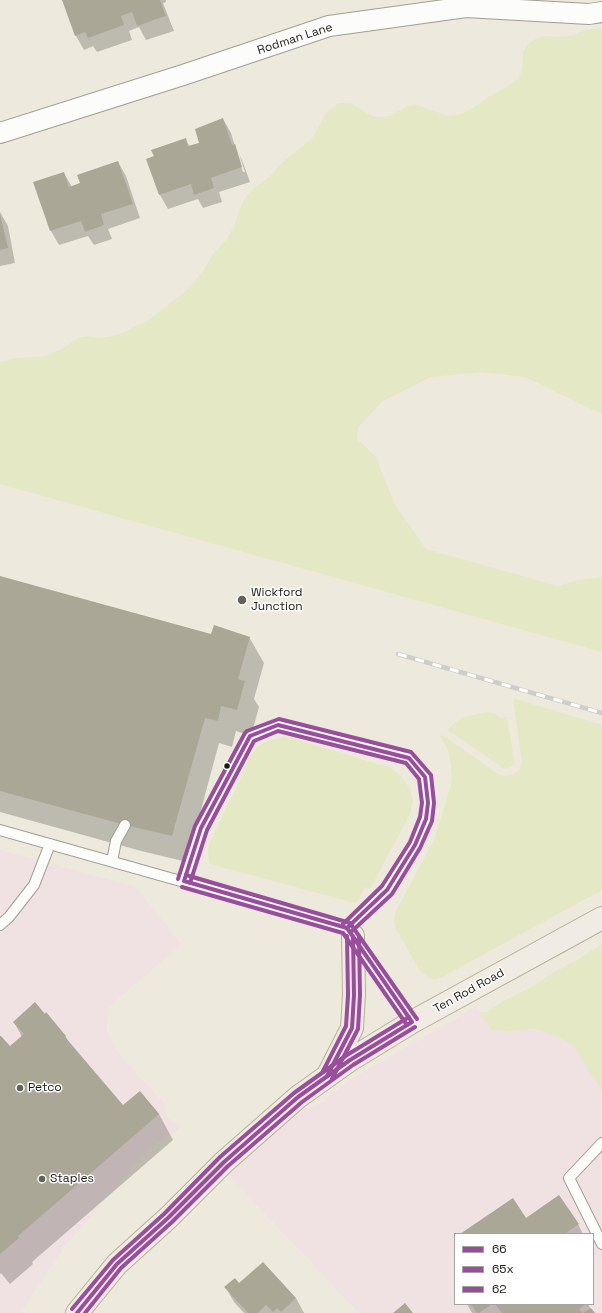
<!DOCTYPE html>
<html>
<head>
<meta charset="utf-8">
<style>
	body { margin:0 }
	#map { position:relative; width:602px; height:1313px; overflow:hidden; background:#edeadd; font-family:"Space Grotesk",sans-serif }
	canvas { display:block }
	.legend { position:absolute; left:454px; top:1233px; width:140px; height:72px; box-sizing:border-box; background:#fff; border:1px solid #a3a3a0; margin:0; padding:5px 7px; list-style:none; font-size:12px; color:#1a1911 }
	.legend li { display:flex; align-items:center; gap:8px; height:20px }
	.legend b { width:20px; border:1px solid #a3a3a0 }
</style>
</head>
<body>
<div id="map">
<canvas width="602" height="1313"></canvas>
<ul class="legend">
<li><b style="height:5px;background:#994d9d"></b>66</li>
<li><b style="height:5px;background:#994d9d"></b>65x</li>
<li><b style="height:5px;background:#994d9d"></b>62</li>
</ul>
</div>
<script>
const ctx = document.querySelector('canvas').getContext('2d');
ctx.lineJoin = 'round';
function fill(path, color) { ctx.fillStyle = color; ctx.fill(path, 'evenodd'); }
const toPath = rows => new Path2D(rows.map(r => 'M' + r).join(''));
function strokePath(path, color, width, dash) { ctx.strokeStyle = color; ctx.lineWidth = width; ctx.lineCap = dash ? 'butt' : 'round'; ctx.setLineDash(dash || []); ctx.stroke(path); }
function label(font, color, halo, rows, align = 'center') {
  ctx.font = font + ' "Space Grotesk",sans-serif'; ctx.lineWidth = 3; ctx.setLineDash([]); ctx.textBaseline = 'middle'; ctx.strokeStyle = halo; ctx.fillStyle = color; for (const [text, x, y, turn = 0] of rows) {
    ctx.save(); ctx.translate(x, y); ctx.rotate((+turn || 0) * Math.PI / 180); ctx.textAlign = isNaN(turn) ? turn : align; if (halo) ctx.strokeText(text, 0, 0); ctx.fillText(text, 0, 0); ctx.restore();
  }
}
const commercial = toPath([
	[0,850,136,887,181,944,108,1008,107,1031,118,1053,165,1104,167,1117,180,1128,149,1149,66,1245,20,1313,0,1313],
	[476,1005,492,1030,507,1031,535,1029,552,1034,573,1045,602,1092,602,1313,359,1313,220,1167,305,1108,309,1108,312,1106,311,1106,324,1102,328,1096,356,1076,455,1019],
	[455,1234,593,1234,593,1304,455,1304]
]);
const green = toPath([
	[602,28,602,414,525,377,481,372,431,377,383,401,358,427,357,439,376,457,394,503,426,549,558,586,578,580,602,577,602,652,0,484,0,362,16,358,45,356,62,349,75,340,81,337,90,336,97,338,108,337,119,334,147,321,154,316,187,290,203,271,213,254,227,239,235,224,239,211,245,198,253,189,269,177,284,161,308,142,313,137,326,113,333,107,339,103,351,103,374,117,390,116,407,106,418,105,448,116,461,114,470,110,488,97,505,88,518,79,522,70,523,52,528,44,537,38,547,36,555,37,572,36,585,30],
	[513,698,602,725,602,890,444,976,437,979,430,979,420,971,396,929,394,921,395,913,434,840,450,788,452,778,451,766,448,750,440,736,442,735,500,775,505,776,513,774,520,769,522,763],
	[488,712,494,713,501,718,507,717,515,764,507,769,503,768,448,730,454,723,463,717],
	[284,737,291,738,391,768,399,774,406,782,411,792,413,801,410,814,370,889,365,887,357,901,355,903,210,864,208,851,209,845,251,755,257,747,265,742],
	[602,944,602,1092,573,1045,552,1034,535,1029,507,1031,491,1030,479,1012,487,1012,503,1001,535,985,549,975,577,960]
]);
const shadow = toPath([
	[63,0,166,0,166,2,163,3,174,31,146,40,139,27,129,31,132,40,97,52,93,46,84,50,76,36],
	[223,119,231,133,236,149,242,160,250,182,219,192,222,202,203,208,198,199,168,209,160,195,147,159,155,157,185,139,190,147,201,143],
	[236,151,239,154,245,172,243,172],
	[118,162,126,176,140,218,108,229,112,239,94,245,88,236,59,245,51,231,34,183,64,173,72,187,81,183],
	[0,212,8,226,15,263,0,266],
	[0,577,212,635,249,637,264,663,254,699,259,707,251,736,236,731,232,747,219,743,187,862,141,851,0,812],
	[46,1014,66,1037,71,1046,123,1107,140,1092,159,1114,173,1140,32,1262,33,1264,10,1284,1,1273,0,1274,0,1038,10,1047,22,1037,14,1022],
	[526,1219,578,1224,583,1234,462,1234],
	[226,1288,296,1298,304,1313,244,1313,234,1302],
	[467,1304,588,1304,593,1313,472,1313]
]);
const building = toPath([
	[62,0,160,0,166,16,137,26,132,12,121,16,124,25,88,38,85,32,75,36],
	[223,118,232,145,235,144,242,167,211,178,214,188,194,195,191,184,159,195,146,159,154,156,151,150,186,138,188,146,199,143,195,129],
	[118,161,133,204,101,214,104,225,85,232,81,221,50,231,33,182,64,172,69,187,80,183,77,175],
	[0,214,8,248,0,250],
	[0,576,211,634,214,625,250,637,238,679,245,681,237,710,221,706,218,721,205,718,172,836,125,825,0,791],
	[35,1002,45,1014,46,1012,66,1036,65,1037,123,1105,140,1091,159,1114,18,1236,19,1238,0,1254,0,1036,1,1036,10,1046,24,1034,13,1022],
	[559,1195,579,1224,564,1234,460,1234,513,1198,526,1218],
	[263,1262,296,1298,281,1312,277,1308,273,1312,266,1305,258,1313,248,1313,224,1287,235,1278,239,1283],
	[405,1303,413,1313,393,1313],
	[471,1304,492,1304,479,1313,477,1313],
	[495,1304,586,1304,579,1309,582,1313,502,1313],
	[591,1308,595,1313,583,1313]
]);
const service = toPath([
	[0,830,347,928,412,1022],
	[112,861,116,841,125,825],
	[184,881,201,828,250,736,278,725,409,758,425,777,428,803,426,819,415,845,387,890,347,928],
	[0,925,9,917,34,885,50,844],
	[602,1143,569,1178,602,1244]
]);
const minor = toPath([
	[0,133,183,75,329,26,466,7,589,14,602,12]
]);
const primary = toPath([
	[329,1073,352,1028,354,995,353,936],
	[77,1313,117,1264,168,1218,224,1162,298,1097,350,1060,412,1022,602,918]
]);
const rail = toPath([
	[398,654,602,713]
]);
const bus1 = toPath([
	[184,881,201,828,250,736,278,725,409,758,425,777,428,803,426,819,415,845,387,890,347,928],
	[184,881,347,928,412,1022],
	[327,1076,352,1028,354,995,353,936],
	[77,1313,117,1264,168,1218,224,1162,298,1097,350,1060,412,1022]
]);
const bus2 = toPath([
	[190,883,207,830,254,741,278,731,406,763,419,779,422,803,420,817,410,842,382,886,343,924],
	[182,887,343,933,407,1025],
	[332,1079,358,1029,360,995,359,936],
	[85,1313,121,1268,172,1222,228,1166,302,1102,353,1065,415,1027]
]);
const bus3 = toPath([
	[186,875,350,923,417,1019],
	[178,879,195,826,245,733,247,731,279,719,411,752,431,775,434,803,432,821,420,848,392,894,351,932],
	[322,1073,346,1026,348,995,347,936],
	[72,1309,113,1260,164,1214,220,1157,294,1093,347,1055,409,1017]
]);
const markers = [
	[242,600,5,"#646258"],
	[227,766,3.5,"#1a1911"],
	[20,1088,4,"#646258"],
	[42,1179,4,"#646258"]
];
const streetNames = [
	["Rodman Lane",295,39,-18],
	["Ten Rod Road",469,991,-29]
];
const poiNames = [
	["Wickford",251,593],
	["Junction",251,607],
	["Petco",28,1088],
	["Staples",50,1179]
];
fill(commercial, '#f0e2e2');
fill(green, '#e4e8c5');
fill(shadow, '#0003');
fill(building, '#aaa797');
strokePath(service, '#a09e94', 12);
strokePath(minor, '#a09e94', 22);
strokePath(primary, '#b7ae9a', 24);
strokePath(service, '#fcfcfa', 10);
strokePath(minor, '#fcfcfa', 20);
strokePath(primary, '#f1ece3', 22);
strokePath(rail, '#cecdc9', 4.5);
strokePath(rail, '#fff', 3, [9]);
strokePath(bus1, '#994d9d', 4);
strokePath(bus2, '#994d9d', 4);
strokePath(bus3, '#994d9d', 4);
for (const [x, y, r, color] of markers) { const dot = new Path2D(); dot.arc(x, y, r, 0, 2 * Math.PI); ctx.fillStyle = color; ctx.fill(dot); strokePath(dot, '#fff', 1.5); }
label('12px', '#1a1911', '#fff', streetNames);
label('12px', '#1a1911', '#fff', poiNames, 'left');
</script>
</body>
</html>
